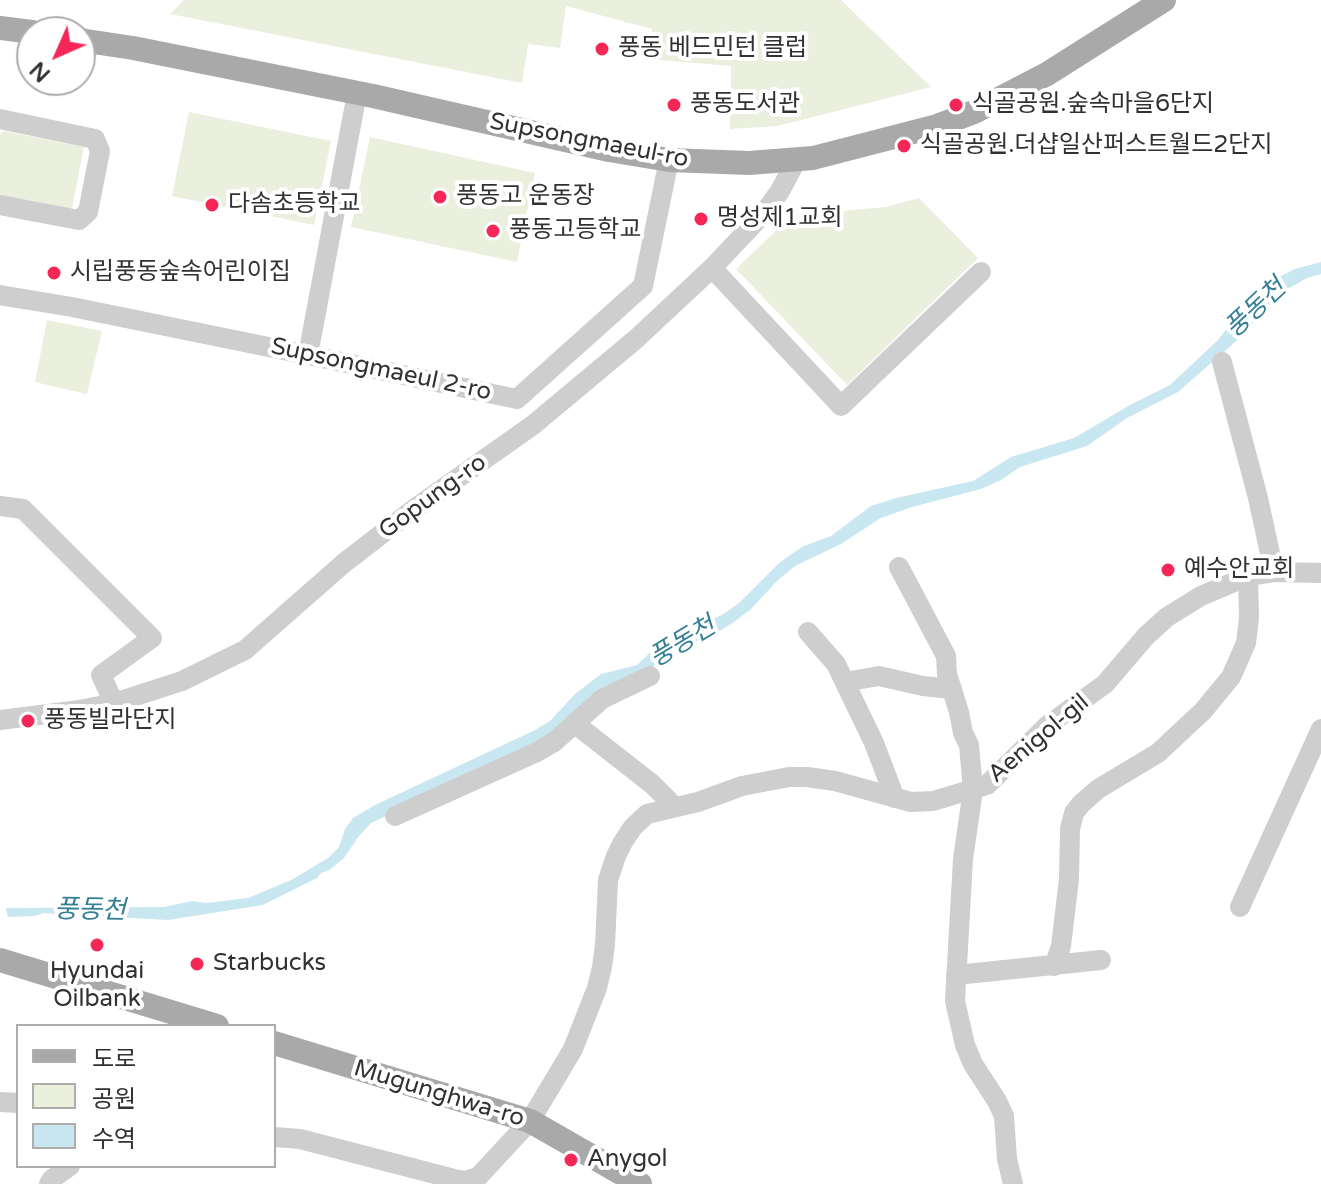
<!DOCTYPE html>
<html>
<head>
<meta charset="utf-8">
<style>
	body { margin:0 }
	#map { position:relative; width:1321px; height:1184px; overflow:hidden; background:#fff; font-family:"Varela Round","Noto Sans KR",sans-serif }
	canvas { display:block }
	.legend { position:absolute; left:16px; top:1024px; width:260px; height:144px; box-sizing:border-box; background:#fff; border:2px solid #adadad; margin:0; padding:10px 14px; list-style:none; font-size:24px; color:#313131 }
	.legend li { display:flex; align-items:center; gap:16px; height:40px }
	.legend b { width:40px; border:2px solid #adadad }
	.north { position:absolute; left:16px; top:16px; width:80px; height:80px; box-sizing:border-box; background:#fff; border:2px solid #adadad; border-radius:50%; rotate:225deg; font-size:22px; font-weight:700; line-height:32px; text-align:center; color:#313131 }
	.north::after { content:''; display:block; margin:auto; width:28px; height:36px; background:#f62656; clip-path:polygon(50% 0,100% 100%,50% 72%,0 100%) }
</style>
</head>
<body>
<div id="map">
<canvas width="1321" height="1184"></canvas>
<ul class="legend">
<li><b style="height:10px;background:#a9a9a9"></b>도로</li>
<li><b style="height:22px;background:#eaefde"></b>공원</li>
<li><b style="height:22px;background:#c9e7f0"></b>수역</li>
</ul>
<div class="north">N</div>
</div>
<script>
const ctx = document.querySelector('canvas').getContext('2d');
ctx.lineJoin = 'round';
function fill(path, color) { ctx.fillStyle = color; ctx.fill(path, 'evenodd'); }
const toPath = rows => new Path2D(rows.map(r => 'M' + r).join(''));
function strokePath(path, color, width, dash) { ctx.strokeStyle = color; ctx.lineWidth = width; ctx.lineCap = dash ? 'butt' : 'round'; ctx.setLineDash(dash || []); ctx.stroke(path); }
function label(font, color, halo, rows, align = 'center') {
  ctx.font = font + ' "Varela Round","Noto Sans KR",sans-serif'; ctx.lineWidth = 8; ctx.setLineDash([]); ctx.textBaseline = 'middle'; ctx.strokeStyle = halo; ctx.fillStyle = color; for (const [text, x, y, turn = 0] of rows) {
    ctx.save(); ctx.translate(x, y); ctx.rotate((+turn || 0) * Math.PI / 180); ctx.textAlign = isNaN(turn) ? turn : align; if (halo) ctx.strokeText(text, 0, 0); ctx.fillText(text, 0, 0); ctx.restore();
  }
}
const green = toPath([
	[184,0,841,0,931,87,778,126,730,129,731,66,648,59,652,29,566,6,560,48,528,44,522,83,170,14],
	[189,112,331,141,314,225,172,196],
	[4,131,84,147,72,208,65,211,0,198,0,134],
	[370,137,535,173,517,262,351,227],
	[919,198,978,258,847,385,736,269,788,219,851,210,886,207],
	[47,320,102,331,87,394,35,382]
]);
const water = toPath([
	[1321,262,1321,274,1307,278,1279,294,1241,337,1178,392,1127,418,1087,446,1020,467,1001,480,981,489,912,507,881,518,841,544,795,566,778,580,750,610,731,624,718,632,667,654,645,674,547,740,371,823,359,836,344,858,329,870,321,873,317,878,263,905,168,920,44,913,35,916,8,917,6,908,164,907,192,901,207,903,248,898,291,880,328,858,339,847,345,829,353,818,375,805,533,731,550,721,575,694,601,674,637,665,659,644,670,637,722,615,739,603,779,563,793,553,804,546,831,536,871,506,896,498,973,481,1011,457,1074,438,1130,405,1170,385,1218,340,1233,321,1275,279,1295,269]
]);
const minor = toPath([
	[0,119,95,139,100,151,88,212,79,220,0,205],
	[712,268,841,406,981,272],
	[0,295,72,307,308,355,517,399,643,286,669,160],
	[308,355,357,93],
	[1222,362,1258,498,1274,572],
	[0,506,23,509,152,638,101,675,114,703],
	[899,567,946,656,947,674,959,712,963,733,969,745,973,790,963,859,955,1001,965,1045,973,1064,997,1101,1004,1116,1007,1159,1013,1184],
	[808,632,836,664,874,743,895,798],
	[845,682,879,676,923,686,952,689],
	[0,720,79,710,114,703,182,681,245,650,344,563,414,509,533,425,636,339,712,268,764,213,780,191,797,159],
	[574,723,652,784,675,807],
	[395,816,535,753,554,742,602,699,650,676],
	[1240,907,1321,729],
	[1054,966,1061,946,1069,879,1070,829,1074,813,1081,804,1098,789,1158,753,1203,711,1231,677,1246,643,1249,618,1248,576],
	[956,975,1101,960],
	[0,1102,18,1103],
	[274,1137,300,1139,458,1180,465,1181,478,1177,530,1121,573,1049,597,988,602,967,605,945,608,880,616,856,623,842,633,827,647,814,698,802,742,786,789,777,807,777,835,781,911,802,933,801,980,787,987,785,1048,725,1105,684,1146,636,1167,617,1201,596,1248,576,1274,572,1321,573],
	[49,1184,52,1179,70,1166]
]);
const major = toPath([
	[0,28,32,32],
	[80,40,133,48,373,96,609,150,669,160,749,163,813,158,937,126,974,112,1047,74,1164,0],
	[0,960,217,1026],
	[274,1043,530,1121,640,1184]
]);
const markers = [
	[602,49,8,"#f62656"],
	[674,105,8,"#f62656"],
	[956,105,8,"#f62656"],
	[904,146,8,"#f62656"],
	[440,197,8,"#f62656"],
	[212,205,8,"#f62656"],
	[701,219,8,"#f62656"],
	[493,231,8,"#f62656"],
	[54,273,8,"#f62656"],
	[1168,570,8,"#f62656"],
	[28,721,8,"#f62656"],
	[97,945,8,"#f62656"],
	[197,964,8,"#f62656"],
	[571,1160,8,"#f62656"]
];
const poiNames = [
	["풍동 베드민턴 클럽",618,49],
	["풍동도서관",690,105],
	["식골공원.숲속마을6단지",972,105],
	["식골공원.더샵일산퍼스트월드2단지",920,146],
	["풍동고 운동장",456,197],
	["다솜초등학교",228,205],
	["명성제1교회",717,219],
	["풍동고등학교",509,231],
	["시립풍동숲속어린이집",70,273],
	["예수안교회",1184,570],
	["풍동빌라단지",44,721],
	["Starbucks",213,964],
	["Hyundai",97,972,"center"],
	["Oilbank",97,1000,"center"],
	["Anygol",587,1160]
];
const streetNames = [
	["Supsongmaeul-ro",589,141,11],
	["Supsongmaeul 2-ro",381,370,12],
	["Gopung-ro",433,497,-36],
	["Aenigol-gil",1039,739,-40],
	["Mugunghwa-ro",439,1094,17]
];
const waterNames = [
	["풍동천",1256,309,-43],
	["풍동천",683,643,-31],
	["풍동천",90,911,1]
];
fill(green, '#eaefde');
fill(water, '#c9e7f0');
strokePath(minor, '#cecece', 20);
strokePath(major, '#a9a9a9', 24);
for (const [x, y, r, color] of markers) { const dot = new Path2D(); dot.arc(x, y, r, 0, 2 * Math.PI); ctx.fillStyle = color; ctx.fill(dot); strokePath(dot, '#fff', 3); }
label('24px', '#313131', '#fff', poiNames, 'left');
label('24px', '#313131', '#fff', streetNames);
label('italic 26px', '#347f95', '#fff', waterNames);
</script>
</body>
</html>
